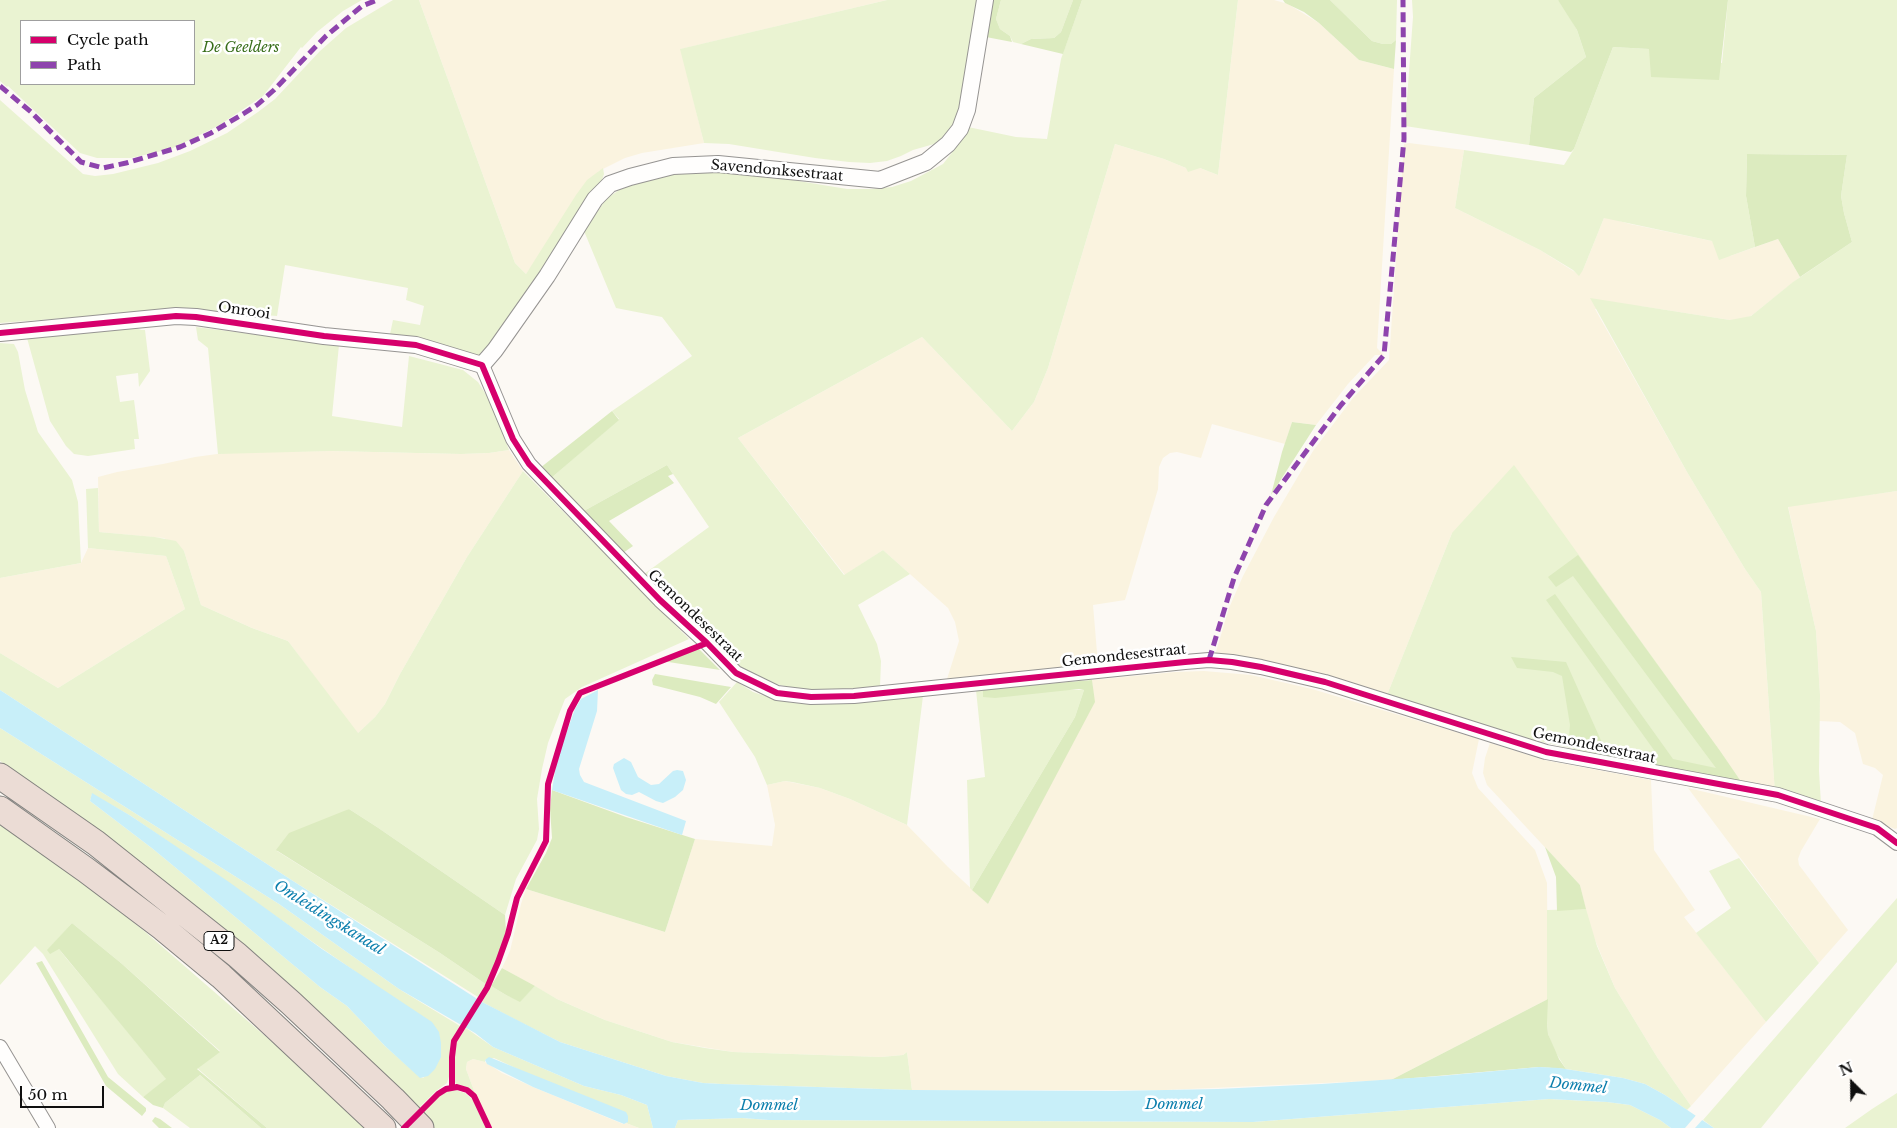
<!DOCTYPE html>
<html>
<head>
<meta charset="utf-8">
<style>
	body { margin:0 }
	#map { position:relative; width:1897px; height:1128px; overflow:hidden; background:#fcf9f4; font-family:"Libre Baskerville",serif }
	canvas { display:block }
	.legend { position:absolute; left:20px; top:20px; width:175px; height:65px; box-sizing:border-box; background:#fff; border:1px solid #9f9f9f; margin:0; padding:6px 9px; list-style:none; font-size:15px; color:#0f0f0f }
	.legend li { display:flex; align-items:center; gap:10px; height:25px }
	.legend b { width:25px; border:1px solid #9f9f9f }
	.north { position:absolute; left:1827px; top:1058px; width:50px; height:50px; -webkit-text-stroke:4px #fff; paint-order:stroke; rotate:337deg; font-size:14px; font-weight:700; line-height:20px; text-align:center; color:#0f0f0f }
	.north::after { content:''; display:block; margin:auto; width:18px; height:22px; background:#0f0f0f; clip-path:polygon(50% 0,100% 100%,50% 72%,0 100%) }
	.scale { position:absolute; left:20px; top:1086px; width:84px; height:22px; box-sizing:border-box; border:2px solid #0f0f0f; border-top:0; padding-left:6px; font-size:15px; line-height:18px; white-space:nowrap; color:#0f0f0f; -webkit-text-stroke:4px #fff; paint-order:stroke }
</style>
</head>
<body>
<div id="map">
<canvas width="1897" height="1128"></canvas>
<ul class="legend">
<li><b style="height:6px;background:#d6006c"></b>Cycle path</li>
<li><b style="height:6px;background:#8e44ad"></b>Path</li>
</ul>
<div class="north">N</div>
<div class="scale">50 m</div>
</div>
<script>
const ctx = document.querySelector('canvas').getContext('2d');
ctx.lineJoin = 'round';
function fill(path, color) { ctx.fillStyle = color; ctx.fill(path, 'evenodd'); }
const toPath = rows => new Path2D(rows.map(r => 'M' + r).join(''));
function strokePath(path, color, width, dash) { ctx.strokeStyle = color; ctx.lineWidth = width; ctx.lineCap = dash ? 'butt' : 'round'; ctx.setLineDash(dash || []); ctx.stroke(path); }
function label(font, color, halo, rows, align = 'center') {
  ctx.font = font + ' "Libre Baskerville",serif'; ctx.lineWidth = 5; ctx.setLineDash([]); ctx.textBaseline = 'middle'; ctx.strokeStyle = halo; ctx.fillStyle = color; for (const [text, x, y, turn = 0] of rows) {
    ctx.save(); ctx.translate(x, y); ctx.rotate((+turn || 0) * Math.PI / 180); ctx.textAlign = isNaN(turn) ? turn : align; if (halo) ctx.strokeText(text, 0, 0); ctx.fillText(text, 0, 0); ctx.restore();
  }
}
const farmland = toPath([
	[419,0,887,0,681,49,704,143,642,153,625,158,599,171,526,274,515,263],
	[1238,0,1274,0,1288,4,1319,23,1359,60,1394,69,1377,348,1384,355,1375,355,1348,384,1316,425,1292,422,1285,444,1212,424,1201,458,1177,452,1170,453,1163,458,1159,467,1158,489,1125,600,1093,605,1098,664,947,679,959,641,955,622,948,608,883,550,845,575,738,438,922,337,1012,431,1034,402,1048,368,1115,144,1164,159,1186,168,1200,168,1218,175],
	[1409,143,1464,150,1455,208,1540,250,1578,274,1583,270,1604,218,1609,218,1630,224,1712,241,1730,256,1778,239,1800,277,1751,316,1738,320,1730,320,1640,306,1595,309,1687,472,1745,569,1761,592,1775,793,1744,786,1578,555,1452,533,1387,695,1215,655,1229,608,1243,576,1274,517,1313,451,1353,398,1389,360,1404,144],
	[509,450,523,471,467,557,400,674,385,704,375,717,357,734,288,641,252,628,201,605,184,551,164,538,99,532,98,477,117,472,163,464,195,457,232,452,330,451,461,454,489,453],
	[1897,491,1897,828,1895,829,1872,820,1883,775,1875,768,1863,764,1855,733,1840,722,1819,721,1820,695,1816,631,1788,506],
	[88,548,166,556,185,609,58,688,0,653,0,578,81,563],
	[1204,671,1251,675,1312,689,1479,739,1472,773,1478,788,1535,850,1547,883,1548,999,1391,1080,1166,1090,912,1090,907,1052,903,1055,881,1057,733,1052,672,1042,605,1020,557,999,502,968,510,951,521,904,526,889,665,932,695,839,772,846,775,825,767,785,785,781,820,788,850,799,907,825,948,867,988,904,1094,702,1092,680,1175,672],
	[1490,743,1544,760,1651,780,1654,850,1695,910,1684,917,1766,1022,1691,1106,1657,1057,1615,988,1590,928,1580,885,1487,785,1483,773,1485,758],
	[1688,788,1820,819,1801,851,1798,859,1799,865,1848,930,1819,963],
	[473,1059,485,1062,502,1073,533,1087,623,1124,626,1123,639,1128,492,1128,476,1096,466,1069,467,1062]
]);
const green = toPath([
	[0,0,362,0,343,11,317,32,302,48,301,47,263,96,218,126,171,149,131,158,97,158,80,153,8,86,7,87,0,81],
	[21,21,194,21,194,84,21,84],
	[393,0,419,0,515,263,526,274,576,195,587,180,603,168,604,174,601,183,541,278,533,281,483,358,432,342,390,334,393,320,420,325,424,306,406,300,408,288,285,265,277,316,185,309,0,323,0,100,83,174,95,176,113,174,158,163,190,151,227,133,258,112,275,99,320,51,346,28],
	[887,0,980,0,959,117,941,139,934,144,913,150,901,156,887,161,870,163,849,162,815,158,729,144,704,143,680,49],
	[1001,0,1073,0,1061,32,1054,38,1031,39,1021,44,1013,42,1010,36,1000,29,996,19],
	[1082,0,1238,0,1218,175,1200,168,1188,172,1186,168,1164,159,1115,144,1048,368,1034,402,1012,431,922,337,738,438,844,575,883,550,910,574,858,605,877,644,881,661,880,687,806,691,759,680,734,664,644,574,709,527,667,465,582,512,550,479,619,419,612,411,692,356,662,317,616,308,584,231,606,199,622,188,648,179,701,170,768,176,847,189,871,189,892,187,911,181,943,164,954,150,968,127,1016,137,1047,139,1061,59],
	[1330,0,1397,0,1396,40,1391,44,1383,44,1372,41],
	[1412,0,1558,0,1561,2,1577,30,1586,57,1534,98,1529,145,1405,126,1413,17],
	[1728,0,1897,0,1897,491,1788,507,1816,631,1820,695,1819,771,1821,804,1775,793,1761,592,1745,569,1687,472,1590,298,1730,320,1751,316,1793,282,1852,242,1844,213,1841,196,1847,155,1747,154,1746,196,1755,247,1719,260,1712,241,1604,218,1583,270,1579,276,1573,270,1540,250,1455,208,1464,150,1564,165,1574,149,1613,47,1649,49,1722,63],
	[196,327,339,345,332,416,402,427,409,356,463,370,478,382,490,401,509,450,489,453,461,454,330,451,218,454,208,348,198,340],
	[137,328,141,330,145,330,150,371,139,387,138,373,116,376,120,402,134,400,139,439,134,439,135,449,88,456,74,454,66,446,50,421,27,338],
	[0,343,14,344,18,352,25,390,38,432,72,480,78,502,81,563,0,578],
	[1514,465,1720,751,1744,786,1520,737,1387,695,1452,533],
	[523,471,689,639,582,687,565,699,548,743,542,769,537,799,539,829,537,840,516,879,505,915,377,827,349,809,277,851,440,953,487,985,478,997,293,881,0,690,0,653,58,688,185,609,166,556,88,548,86,489,98,488,99,532,155,537,176,541,184,551,201,605,252,628,288,641,358,733,375,717,385,704,400,674,467,557],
	[737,682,753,692,771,698,793,703,819,704,923,696,907,825,850,799,820,788,792,782,785,781,767,785,755,757,719,702],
	[985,689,1084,690,1075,717,972,890,970,888,967,780,985,777,976,690],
	[0,728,279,904,399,989,460,1026,455,1034,451,1048,450,1073,447,1083,436,1091,418,1109,104,835,0,761],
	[92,794,131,816,356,972,424,1078,420,1077,385,1046,347,1006,320,987,153,849,90,801],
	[0,825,61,866,143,930,371,1128,267,1128,197,1068,220,1051,121,963,72,923,48,950,59,949,66,958,160,1070,167,1080,160,1085,143,1097,118,1074,43,954,35,946,0,985],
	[1739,858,1819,963,1766,1022,1696,933,1731,908,1709,871],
	[1897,898,1897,962,1761,1128,1714,1128,1703,1120],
	[1586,909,1597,946,1615,988,1657,1057,1691,1106,1687,1110,1665,1095,1645,1084,1623,1078,1566,1069,1554,1050,1548,1034,1547,1022,1547,910],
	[491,986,506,995,520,1001,535,986,557,999,605,1020,672,1042,705,1048,733,1052,881,1057,903,1055,907,1052,912,1090,722,1084,703,1083,666,1076,560,1042,518,1021,482,1002],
	[466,1028,493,1047,584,1086,621,1095,647,1105,653,1128,639,1128,626,1123,628,1121,494,1058,485,1060,485,1062,473,1059,467,1062,466,1069,476,1096,469,1088,456,1084,454,1080,453,1056,456,1042],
	[200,1075,201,1076,261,1128,190,1128,163,1108,165,1103],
	[455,1090,465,1093,473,1100,486,1128,433,1128,420,1115,439,1096,448,1091],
	[1897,1093,1897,1128,1845,1128,1872,1109],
	[1549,1099,1607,1102,1630,1105,1660,1120,1671,1128,675,1128,678,1120,742,1118,769,1120,1253,1122]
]);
const forest = toPath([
	[993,0,1001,0,996,19,1000,29,1010,36,1012,42,986,37],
	[1073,0,1082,0,1063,54,1021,44,1031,39,1054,38,1061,32],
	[1283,0,1330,0,1372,41,1383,44,1391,44,1396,40,1394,69,1359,60,1319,23,1304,12,1285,3],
	[1558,0,1728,0,1719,80,1651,77,1649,49,1613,47,1574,149,1571,152,1529,145,1534,98,1586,57,1577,30],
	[1747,154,1847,155,1841,196,1844,213,1852,242,1800,277,1778,239,1755,247,1746,196],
	[612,411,619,420,550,479,540,468],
	[1292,422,1316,425,1271,495,1282,452],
	[667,465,673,474,668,476,674,483,609,521,633,546,623,553,582,512],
	[1578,555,1720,751,1744,786,1568,747,1570,725,1562,676,1553,672,1517,668,1511,657,1566,662,1603,745,1659,757,1546,600,1555,594,1673,759,1716,768,1573,576,1556,587,1548,577],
	[696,646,720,670,662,661],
	[655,674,713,684,731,687,716,704,700,697,653,685,652,680],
	[1092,680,1095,702,988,904,972,890,1075,717,1084,690,1079,689,995,698,983,697,983,691,985,689],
	[552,790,626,817,695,839,665,932,526,889,546,853,552,838,550,809],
	[349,809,377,827,505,915,506,932,502,947,487,985,440,953,276,850,289,833],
	[1545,847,1580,885,1586,909,1557,911,1556,877],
	[72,923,121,963,220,1052,197,1069,267,1128,261,1128,200,1075,165,1103,163,1108,153,1105,143,1097,166,1079,59,949,50,954,47,950],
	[42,961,108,1077,146,1108,146,1111,142,1116,106,1086,36,963],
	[502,968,535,986,520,1002,506,995,491,986],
	[1548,999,1547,1022,1548,1034,1559,1059,1566,1069,1539,1067,1391,1080],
	[155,1117,160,1119,172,1128,159,1128,152,1121]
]);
const water = toPath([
	[0,690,293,881,482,1002,560,1042,666,1076,703,1083,722,1084,912,1090,1114,1091,1218,1089,1321,1084,1441,1076,1539,1067,1559,1068,1623,1078,1645,1084,1665,1095,1714,1128,1671,1128,1660,1120,1630,1105,1607,1102,1549,1099,1253,1122,769,1120,742,1118,678,1120,675,1128,653,1128,647,1105,621,1095,584,1086,493,1047,475,1033,399,989,279,904,0,728],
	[598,690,597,711,579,769,580,775,584,782,686,821,682,835,552,790,557,759,575,709,581,699],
	[624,758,631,762,638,777,651,785,659,784,673,771,677,770,683,771,686,780,683,790,675,797,663,803,656,801,639,792,632,795,626,794,621,790,613,768,614,764],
	[92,793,131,816,229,882,322,949,432,1022,439,1032,441,1043,441,1057,435,1069,428,1076,420,1078,385,1046,347,1006,320,987,153,849,90,801],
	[489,1057,626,1112,628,1116,628,1122,624,1124,533,1087,487,1064,485,1060]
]);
const pier = toPath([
	[1698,1113,1704,1118,1695,1128,1685,1128]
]);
const minor = toPath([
	[482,365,513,439,529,464,660,600,707,643,736,673,777,693,811,697,854,696,1185,662,1209,660,1232,662,1261,667,1325,682,1546,752,1778,795,1877,828,1897,843],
	[0,1047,48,1128]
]);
const tertiary = toPath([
	[0,333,176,316,196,317,324,336,416,345,482,365,495,350,547,276,595,199,610,184,630,177,673,166,718,164,880,180,926,162,948,144,960,129,967,110,985,0]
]);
const motorway = toPath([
	[0,776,96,843,237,955,291,1003,393,1099,421,1128],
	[0,809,86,870,163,928,221,976,383,1128]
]);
const quiet = toPath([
	[0,86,31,112,81,162,103,168,126,163,180,147,211,133,243,114,257,105,274,90,326,36,362,6,377,0],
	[1209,660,1234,578,1266,505,1341,405,1384,355,1404,139,1403,0]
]);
const cycleway = toPath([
	[0,333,176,316,196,317,324,336,416,345,482,365,513,439,529,464,660,600,707,643,736,673,777,693,811,697,854,696,1185,662,1209,660,1232,662,1261,667,1325,682,1546,752,1778,795,1877,828,1897,843],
	[452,1087,452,1057,454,1041,487,988,498,962,508,934,517,898,546,841,548,784,570,711,580,693,707,643],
	[404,1128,438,1094,446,1089,457,1087,467,1090,474,1096,489,1128]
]);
const shields = [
	[219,941,30]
];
const shieldNames = [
	["A2",219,941]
];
const parkNames = [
	["De Geelders",241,48]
];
const streetNames = [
	["Savendonksestraat",777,171,5],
	["Onrooi",244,311,8],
	["Gemondesestraat",695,616,44],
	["Gemondesestraat",1124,656,-6],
	["Gemondesestraat",1594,746,12]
];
const waterNames = [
	["Omleidingskanaal",329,918,32],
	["Dommel",1578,1086,6],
	["Dommel",1174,1105],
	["Dommel",769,1106]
];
fill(farmland, '#faf3df');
fill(green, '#eaf3d2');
fill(forest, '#dcebbf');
fill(water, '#c8eff9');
fill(pier, '#fcf9f4');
strokePath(minor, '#969492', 16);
strokePath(tertiary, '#969492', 18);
strokePath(motorway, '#83827f', 27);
strokePath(minor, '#fffefd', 14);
strokePath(tertiary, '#fffefd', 16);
strokePath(motorway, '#ebdcd5', 25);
strokePath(quiet, '#8e44ad', 5, [10, 5]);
strokePath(cycleway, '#d6006c', 6);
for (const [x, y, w] of shields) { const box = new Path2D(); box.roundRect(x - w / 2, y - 9.5, w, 19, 4); ctx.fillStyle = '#fff'; ctx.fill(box); strokePath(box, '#0f0f0f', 1); }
label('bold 12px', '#0f0f0f', null, shieldNames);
label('italic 14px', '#376d19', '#fff', parkNames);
label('14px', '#0f0f0f', '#fff', streetNames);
label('italic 15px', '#0c7fad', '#fff', waterNames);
</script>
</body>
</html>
